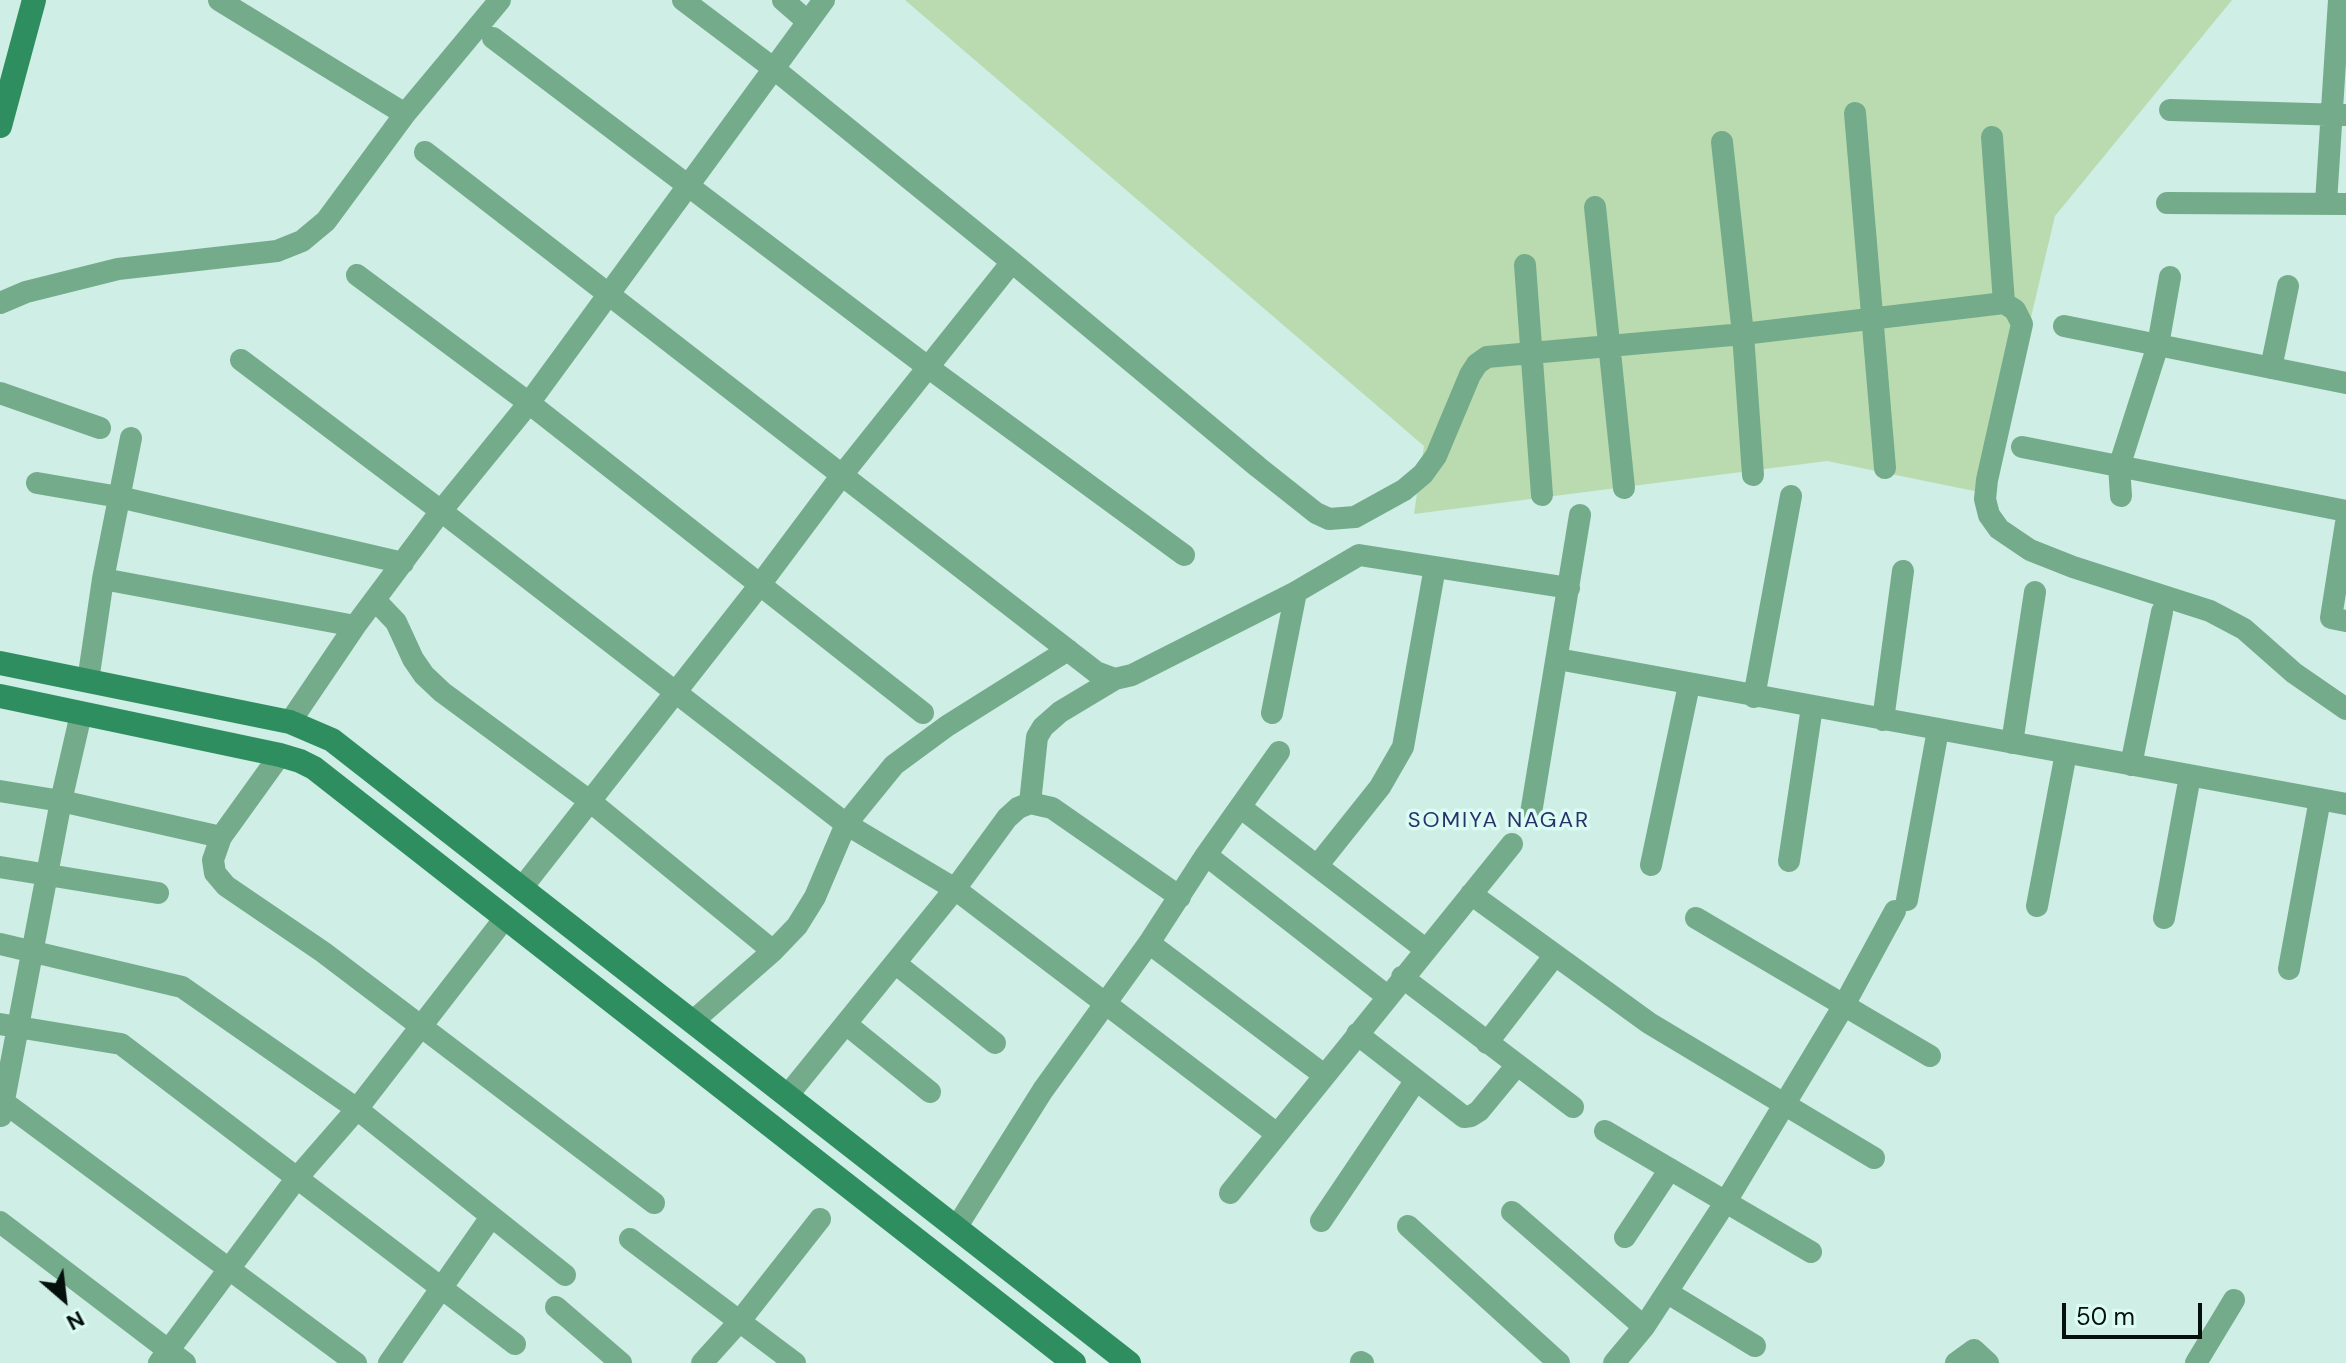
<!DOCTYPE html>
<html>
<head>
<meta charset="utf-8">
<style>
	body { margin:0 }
	#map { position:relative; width:2346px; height:1363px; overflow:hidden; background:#ceeee6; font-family:"DM Sans",sans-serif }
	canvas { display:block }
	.north { position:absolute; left:24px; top:1259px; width:80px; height:80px; -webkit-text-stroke:6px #dbfcf3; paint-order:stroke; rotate:152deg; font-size:22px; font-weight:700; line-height:32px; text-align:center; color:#05100d }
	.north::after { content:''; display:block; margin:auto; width:28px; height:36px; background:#05100d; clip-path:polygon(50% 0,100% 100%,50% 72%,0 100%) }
	.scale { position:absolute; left:2062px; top:1303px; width:140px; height:36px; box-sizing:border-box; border:4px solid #05100d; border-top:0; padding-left:10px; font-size:24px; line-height:28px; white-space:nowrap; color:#05100d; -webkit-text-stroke:6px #dbfcf3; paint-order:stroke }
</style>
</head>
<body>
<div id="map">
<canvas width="2346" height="1363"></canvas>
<div class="north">N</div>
<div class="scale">50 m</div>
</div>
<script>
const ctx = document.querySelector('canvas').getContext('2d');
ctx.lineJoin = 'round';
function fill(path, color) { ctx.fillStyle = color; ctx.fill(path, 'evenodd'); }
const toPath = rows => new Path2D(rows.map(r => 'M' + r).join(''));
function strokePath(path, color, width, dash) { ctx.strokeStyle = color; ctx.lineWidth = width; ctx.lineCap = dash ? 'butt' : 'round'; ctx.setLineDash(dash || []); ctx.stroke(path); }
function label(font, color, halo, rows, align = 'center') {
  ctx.font = font + ' "DM Sans",sans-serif'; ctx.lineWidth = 7; ctx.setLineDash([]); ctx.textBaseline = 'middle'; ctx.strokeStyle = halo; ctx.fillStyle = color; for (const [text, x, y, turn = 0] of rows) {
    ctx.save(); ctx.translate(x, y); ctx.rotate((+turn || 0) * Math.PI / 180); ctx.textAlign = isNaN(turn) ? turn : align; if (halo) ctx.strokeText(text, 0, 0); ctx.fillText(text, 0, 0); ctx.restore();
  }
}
const green = toPath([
	[905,0,2232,0,2055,216,1989,494,1827,461,1414,514,1424,446]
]);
const minor = toPath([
	[219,0,405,114],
	[683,0,773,68,1012,262,1258,467,1316,513,1329,519,1355,517,1404,490,1423,474,1436,456,1470,375,1477,364,1487,357,1743,334,2004,303,2015,310,2022,324,1987,480,1985,499,1989,515,1999,529,2030,550,2073,567,2210,611,2244,629,2294,673,2346,709],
	[783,0,807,21],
	[493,38,929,368,1184,555],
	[2170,110,2345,115],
	[1855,113,1885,468],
	[1992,137,2004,303],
	[1722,142,1743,334,1753,475],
	[425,152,1096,672,1115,679,1132,675,1296,592],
	[2167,203,2346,204],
	[2326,203,2339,0],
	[1595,207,1624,488],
	[1525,265,1542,495],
	[357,275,529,403,923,713],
	[0,303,26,292,118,269,277,251,302,241,326,221,405,114,500,0],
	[2064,326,2346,383],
	[241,360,441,511,846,824,955,889,1277,1134],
	[2271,368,2288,286],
	[0,393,100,428],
	[2022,447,2346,511],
	[37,483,119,497,403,563],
	[2121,496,2119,467,2158,345,2170,277],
	[2346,523,2331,618,2346,621],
	[103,579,355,626],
	[375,600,396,622,413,659,424,675,442,692,591,802,773,951],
	[1558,659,2346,804],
	[88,681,103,579,131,438],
	[1754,697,1791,496],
	[1272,713,1296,592,1359,555,1569,588],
	[1883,720,1903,571],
	[290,722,355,626,441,511,529,403,824,0],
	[2012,743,2035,592],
	[280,755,221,837,213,860,215,873,226,886,323,952,654,1203],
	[2131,765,2162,612],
	[0,791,61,801,221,837],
	[1030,803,1037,737,1043,727,1060,712,1115,679],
	[1240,807,1425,949],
	[1531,813,1580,515],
	[1206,855,1387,996],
	[1789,861,1812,707],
	[1651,865,1689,685],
	[1317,866,1380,787,1403,747,1435,567],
	[0,867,158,893],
	[521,889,759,586,842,475,1012,262],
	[1471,894,1649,1023,1874,1158],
	[1907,900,1938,730],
	[2037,906,2066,753],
	[1696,918,1930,1056],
	[2164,918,2190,776],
	[1149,943,1324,1075],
	[0,944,182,987,357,1109,565,1275],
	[895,963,995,1043],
	[2289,969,2320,799],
	[1402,977,1573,1107],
	[692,1022,773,951,797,926,815,897,846,824,894,765,947,726,1068,650],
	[0,1024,121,1044,515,1344],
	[846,1024,930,1092],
	[1357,1034,1464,1117,1471,1116,1479,1111,1517,1065],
	[1487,1043,1555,955],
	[787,1096,955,889,1007,818,1018,808,1030,803,1052,808,1180,897],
	[0,1103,5,1103,356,1363],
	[1,1116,61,801,81,714],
	[1605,1131,1811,1252],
	[1230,1193,1512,844],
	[1512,1212,1644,1327],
	[1321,1221,1416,1080],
	[0,1222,185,1363],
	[1408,1226,1559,1363],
	[956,1228,1043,1090,1149,943,1206,855,1279,752],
	[1625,1237,1670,1169],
	[630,1239,795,1363],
	[1668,1293,1755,1346],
	[556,1307,621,1363],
	[1361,1362,1363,1363],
	[159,1363,296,1179,357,1109,505,918],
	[389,1363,491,1217],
	[702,1363,739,1322,820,1219],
	[1614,1363,1644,1327,1725,1203,1843,1007,1895,911],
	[1956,1363,1974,1350,1988,1363],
	[2196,1363,2234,1300]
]);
const secondary = toPath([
	[0,126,34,0],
	[0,663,290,722,332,740,1129,1363],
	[0,696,280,755,300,761,314,768,1074,1363]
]);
const neighbourhoodNames = [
	["SOMIYA NAGAR",1499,821]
];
fill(green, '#badbb0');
strokePath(minor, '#74ac8b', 22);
strokePath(secondary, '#2f8e5f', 24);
ctx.letterSpacing = '2px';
label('22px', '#2a316b', '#dbfcf3', neighbourhoodNames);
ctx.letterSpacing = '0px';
</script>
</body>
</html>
